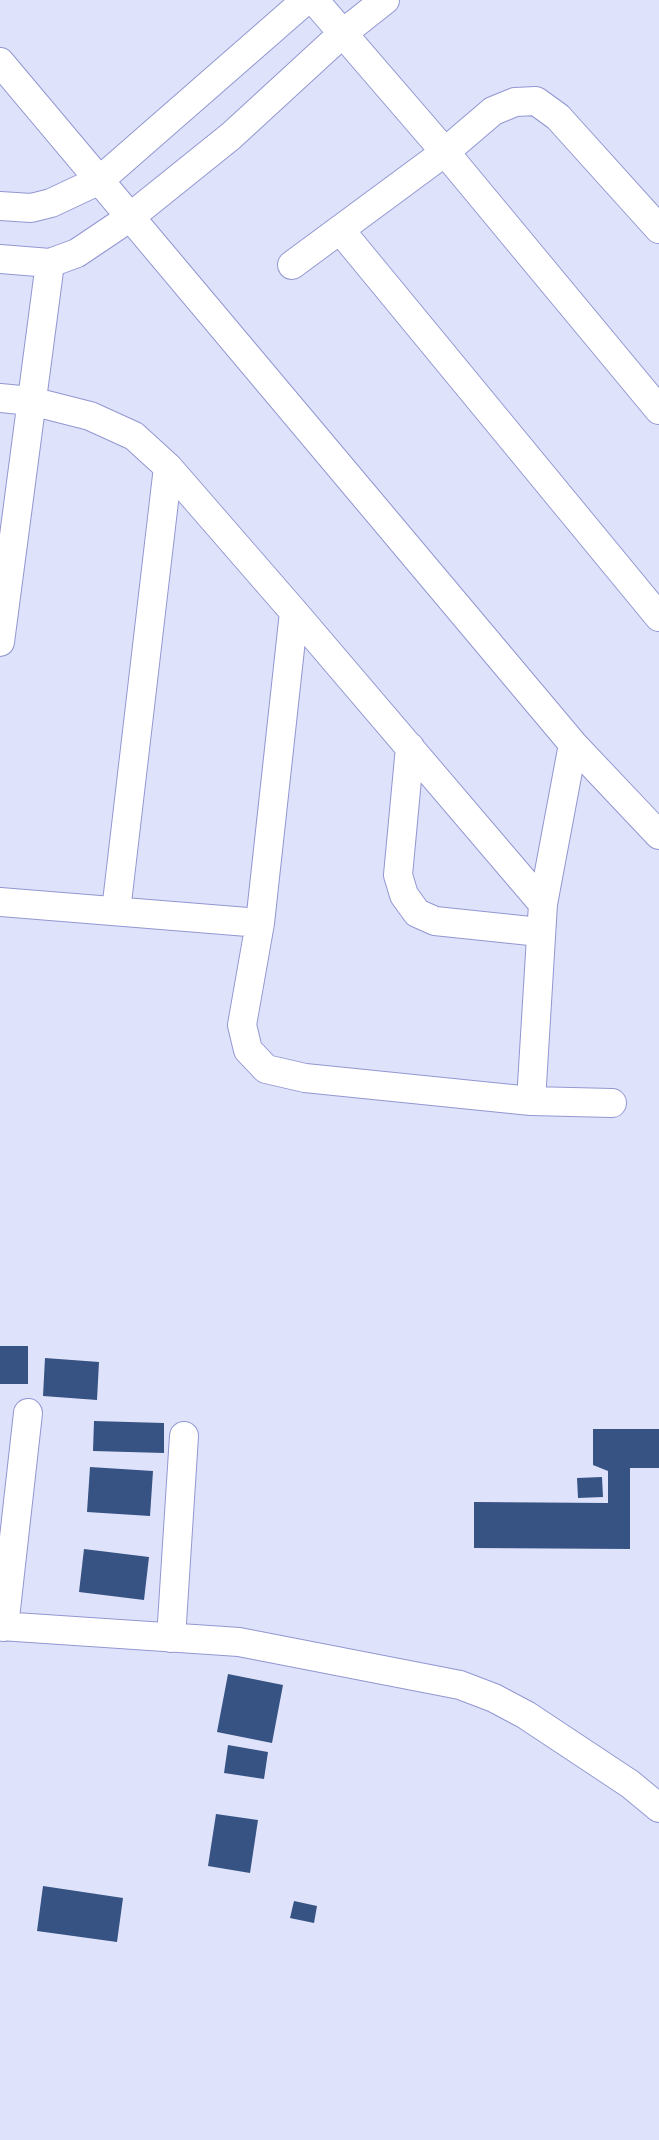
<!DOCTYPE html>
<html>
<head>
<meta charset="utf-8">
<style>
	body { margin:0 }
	canvas { display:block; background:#dfe2fb }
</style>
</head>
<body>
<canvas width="659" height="2140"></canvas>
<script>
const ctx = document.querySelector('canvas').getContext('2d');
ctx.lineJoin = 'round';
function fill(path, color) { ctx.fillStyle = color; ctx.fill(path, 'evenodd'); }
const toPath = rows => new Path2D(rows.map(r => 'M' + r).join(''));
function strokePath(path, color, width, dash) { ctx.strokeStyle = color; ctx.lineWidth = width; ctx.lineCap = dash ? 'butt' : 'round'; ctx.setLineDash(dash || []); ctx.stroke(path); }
const building = toPath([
	[0,1346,28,1346,28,1384,0,1384],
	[45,1358,99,1362,97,1400,43,1396],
	[94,1421,164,1423,164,1453,93,1451],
	[593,1429,659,1429,659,1468,630,1468,630,1549,474,1548,474,1502,608,1503,608,1471,593,1465],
	[90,1467,153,1471,150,1516,87,1512],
	[602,1477,603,1497,578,1498,577,1478],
	[84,1549,149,1557,144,1600,79,1592],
	[228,1674,283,1685,272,1743,217,1732],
	[228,1745,268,1752,264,1779,224,1773],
	[216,1814,258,1820,250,1873,208,1866],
	[43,1886,123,1898,117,1942,37,1931],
	[294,1901,317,1906,314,1923,290,1918]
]);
const minor = toPath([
	[314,0,445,152,659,410],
	[0,62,573,744],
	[0,206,31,208,51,203,100,180,306,0],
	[341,231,659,617],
	[0,259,50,263,77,253,129,218,231,136,342,34,385,0],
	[292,265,445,152,493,111,515,102,536,101,558,117,659,229],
	[0,398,31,401,90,416,134,436,168,467,294,612,543,904],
	[294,612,260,923,242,1025,248,1050,266,1069,305,1078,531,1101,612,1103],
	[0,642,50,263],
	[410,747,398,875,404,895,417,913,435,921,540,932],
	[0,902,260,923],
	[116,911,168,467],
	[531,1101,543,904,573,744,659,835],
	[0,1626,239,1642,460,1685,494,1698,526,1715,630,1784,659,1808],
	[4,1627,28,1413],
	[171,1638,184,1436]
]);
fill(building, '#365383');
strokePath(minor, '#9297d1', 30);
strokePath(minor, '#fff', 28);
</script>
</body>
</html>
